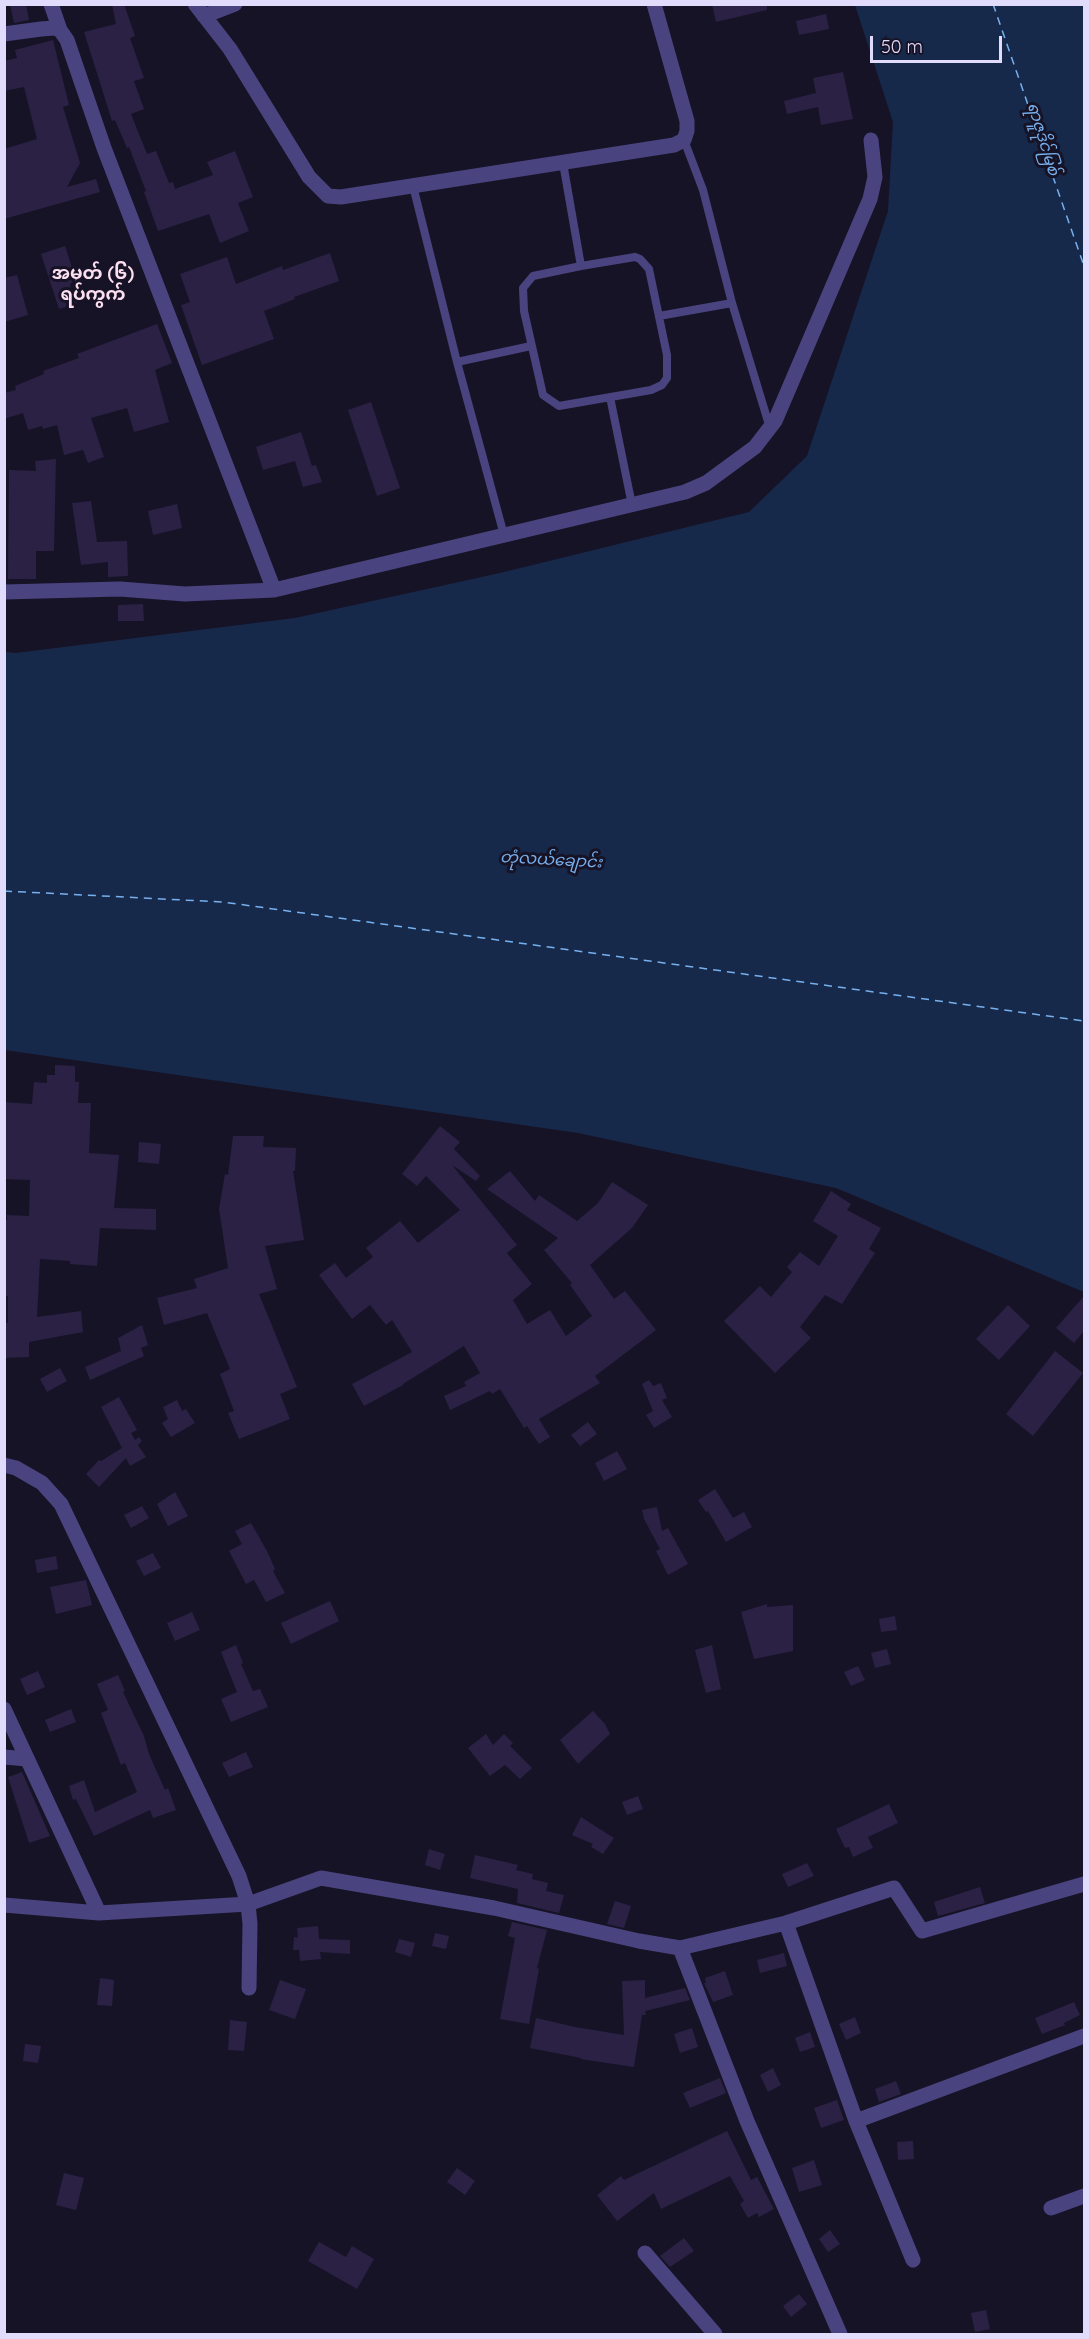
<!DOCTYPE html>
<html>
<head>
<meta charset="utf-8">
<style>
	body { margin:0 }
	#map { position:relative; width:1089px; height:2339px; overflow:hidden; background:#171326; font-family:Quicksand,sans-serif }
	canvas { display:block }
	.frame { position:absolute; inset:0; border:6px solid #e1dcfb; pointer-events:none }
	.scale { position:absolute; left:870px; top:36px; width:132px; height:27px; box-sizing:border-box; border:3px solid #e1dcfb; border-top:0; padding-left:8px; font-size:18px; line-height:21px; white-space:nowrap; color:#e1dcfb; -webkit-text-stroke:4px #171326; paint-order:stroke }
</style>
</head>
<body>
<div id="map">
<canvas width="1089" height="2339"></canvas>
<div class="frame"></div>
<div class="scale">50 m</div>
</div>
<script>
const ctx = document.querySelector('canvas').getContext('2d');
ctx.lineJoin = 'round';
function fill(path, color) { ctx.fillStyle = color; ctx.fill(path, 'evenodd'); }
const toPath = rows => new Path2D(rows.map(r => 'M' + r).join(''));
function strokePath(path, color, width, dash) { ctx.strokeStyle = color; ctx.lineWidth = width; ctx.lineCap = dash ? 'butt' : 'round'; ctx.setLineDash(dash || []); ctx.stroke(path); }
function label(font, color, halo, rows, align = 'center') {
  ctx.font = font + ' Quicksand,"Noto Sans Myanmar",sans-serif'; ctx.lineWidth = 6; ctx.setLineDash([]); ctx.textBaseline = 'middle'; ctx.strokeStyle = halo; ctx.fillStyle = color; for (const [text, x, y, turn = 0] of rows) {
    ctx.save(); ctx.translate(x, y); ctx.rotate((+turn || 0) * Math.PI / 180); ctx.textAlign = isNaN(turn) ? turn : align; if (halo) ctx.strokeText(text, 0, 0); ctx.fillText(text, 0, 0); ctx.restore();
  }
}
const water = toPath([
	[855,5,1084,5,1084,1292,836,1188,578,1133,5,1050,5,652,16,653,295,618,500,573,749,512,807,456,888,211,893,122]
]);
const ferry = toPath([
	[993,4,1084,266],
	[4,891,223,902,1084,1021]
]);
const building = toPath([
	[10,4,26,4,29,20,14,23],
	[112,4,124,4,135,36,130,38,144,78,134,81,144,109,131,114,147,154,156,151,169,183,173,182,175,189,213,175,207,162,235,151,253,197,238,203,249,231,220,243,209,214,158,231,144,192,146,191,129,147,127,148,115,120,112,121,84,32,116,24],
	[712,4,767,4,767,10,716,22],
	[826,14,829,29,799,35,796,21],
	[53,40,69,105,63,107,80,163,67,187,96,179,100,192,4,219,4,149,37,139,24,87,4,91,4,61,17,58,15,50],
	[843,72,853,119,821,125,818,107,787,114,784,101,816,93,813,78],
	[65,246,83,301,59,309,41,254],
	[330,253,339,281,294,297,295,299,264,311,274,339,202,365,181,305,190,302,180,274,227,257,236,284,282,266,283,270],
	[17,275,28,315,4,322,4,278],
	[157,324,172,363,155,370,169,422,134,432,127,408,91,418,104,457,88,463,83,450,64,455,57,425,43,429,42,426,28,430,23,413,4,419,4,393,16,390,15,386,44,374,43,371,79,358,77,354],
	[371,402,400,488,377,496,348,410],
	[301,432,312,466,316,465,322,482,303,487,295,461,263,470,256,447],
	[56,459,54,551,36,551,36,579,8,579,9,470,36,471,35,461],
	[91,501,97,542,127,541,128,576,108,577,108,562,81,565,72,503],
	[177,504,182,528,153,535,148,511],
	[143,604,144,621,118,621,118,605],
	[55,1065,75,1066,75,1082,79,1082,78,1103,91,1103,89,1153,119,1155,114,1208,156,1209,156,1230,100,1228,97,1266,70,1264,70,1261,40,1259,37,1317,81,1311,83,1332,29,1342,29,1357,4,1358,4,1323,8,1323,8,1296,4,1296,4,1220,7,1220,7,1215,29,1216,30,1180,4,1179,4,1102,32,1104,34,1082,47,1083,47,1075,55,1075],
	[440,1126,460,1142,454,1149,480,1176,476,1181,452,1165,517,1245,507,1253,532,1284,513,1300,527,1324,550,1310,566,1336,592,1316,570,1285,572,1283,544,1250,558,1238,487,1189,510,1171,535,1201,539,1195,577,1221,598,1203,612,1182,648,1205,632,1228,590,1265,614,1299,625,1291,656,1330,595,1376,600,1383,539,1419,550,1437,539,1444,527,1426,524,1428,500,1389,492,1394,490,1391,450,1410,444,1396,466,1386,464,1382,480,1373,464,1346,403,1384,403,1385,364,1406,352,1384,412,1352,392,1320,386,1325,370,1305,352,1319,319,1275,335,1263,346,1278,373,1257,366,1248,400,1221,418,1243,460,1210,426,1176,417,1186,402,1174],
	[233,1136,264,1136,263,1147,296,1148,295,1171,293,1171,304,1240,265,1246,277,1289,259,1294,297,1387,280,1394,290,1419,239,1439,228,1413,234,1411,220,1374,230,1369,207,1313,164,1325,157,1298,197,1288,194,1279,228,1268,219,1209,225,1174,228,1175],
	[139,1142,161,1144,159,1164,138,1162],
	[831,1191,851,1204,847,1210,881,1228,869,1249,875,1253,842,1304,825,1295,800,1327,811,1338,775,1373,724,1321,760,1286,771,1297,792,1272,787,1267,800,1252,819,1266,838,1236,813,1221],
	[1084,1296,1084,1331,1074,1343,1056,1328],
	[1008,1305,1030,1326,999,1360,976,1339],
	[142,1325,148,1345,141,1348,144,1356,90,1380,85,1367,121,1351,118,1338],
	[1055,1351,1083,1373,1033,1436,1006,1414],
	[60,1368,67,1381,47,1392,40,1379],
	[649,1380,653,1386,661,1383,667,1398,662,1400,672,1417,654,1428,646,1415,653,1411,642,1384],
	[119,1397,137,1430,131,1433,135,1440,139,1437,142,1441,138,1445,146,1457,130,1466,126,1458,99,1487,86,1474,99,1460,101,1461,122,1448,101,1407],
	[177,1400,182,1411,186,1409,195,1423,171,1437,162,1423,168,1419,163,1407],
	[588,1422,597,1434,580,1446,571,1435],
	[617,1451,627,1469,604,1481,595,1463],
	[715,1489,733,1518,744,1512,752,1527,726,1542,708,1511,706,1512,698,1500],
	[175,1492,188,1516,168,1526,157,1504],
	[142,1506,149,1518,131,1528,124,1515],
	[657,1507,662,1531,668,1528,688,1564,668,1575,656,1551,660,1549,644,1519,642,1510],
	[251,1523,267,1551,275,1569,273,1571,285,1593,266,1602,254,1580,246,1584,229,1551,242,1544,235,1531],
	[153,1553,161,1568,144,1576,136,1561],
	[56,1556,58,1569,37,1573,35,1560],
	[86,1580,92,1605,56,1614,50,1587],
	[330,1601,339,1621,291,1644,281,1623],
	[767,1604,767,1607,793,1605,793,1651,754,1659,741,1612],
	[192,1612,200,1630,175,1641,167,1623],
	[895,1616,897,1630,881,1632,879,1619],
	[236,1645,243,1663,241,1664,253,1691,260,1689,268,1707,231,1722,221,1699,237,1692,221,1652],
	[712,1645,721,1689,706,1693,695,1650],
	[887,1649,891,1664,875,1668,871,1653],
	[858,1666,865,1680,851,1686,844,1672],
	[38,1671,45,1687,27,1695,20,1679],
	[118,1675,125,1691,123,1692,144,1736,149,1754,165,1790,168,1788,176,1810,153,1818,150,1810,94,1836,76,1799,73,1800,69,1786,84,1780,95,1812,137,1792,125,1763,121,1765,101,1713,108,1710,97,1684],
	[71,1709,76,1722,50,1732,45,1720],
	[593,1711,605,1724,610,1734,578,1764,560,1740],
	[486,1734,493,1745,504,1734,513,1743,510,1746,532,1768,520,1779,505,1765,490,1776,468,1748],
	[246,1752,253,1767,229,1777,222,1763],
	[22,1772,50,1836,29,1843,8,1777],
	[638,1796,643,1809,627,1815,622,1802],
	[889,1804,898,1823,868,1837,873,1848,853,1857,849,1847,845,1848,836,1829],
	[581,1817,614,1838,603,1854,591,1847,593,1844,572,1835],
	[429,1849,445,1854,440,1870,425,1865],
	[475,1855,518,1865,516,1870,533,1874,532,1879,548,1883,546,1891,564,1895,559,1913,517,1903,518,1889,470,1878],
	[807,1863,814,1876,788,1887,782,1874],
	[980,1887,985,1903,938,1916,934,1902],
	[615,1901,631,1906,624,1928,607,1924],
	[512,1922,547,1930,537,1968,539,1969,529,2024,500,2019,515,1938,508,1936],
	[318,1926,319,1939,350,1940,350,1954,320,1952,321,1959,300,1961,299,1950,293,1950,294,1937,298,1938,297,1928],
	[435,1933,449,1936,446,1949,432,1946],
	[399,1939,415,1943,411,1957,395,1952],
	[784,1953,787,1966,760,1973,757,1960],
	[725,1971,733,1995,713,2002,704,1983,706,1983,705,1978],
	[100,1978,114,1980,112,2006,97,2005],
	[280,1980,306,1989,295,2019,269,2010],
	[645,1980,645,1998,685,1988,690,2000,645,2011,646,2015,642,2015,634,2067,580,2059,581,2058,530,2048,536,2018,575,2027,624,2035,622,1981],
	[1074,2002,1080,2015,1064,2023,1065,2025,1042,2034,1035,2018],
	[855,2017,861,2033,846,2040,839,2024],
	[230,2020,247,2022,244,2051,228,2050],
	[692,2028,698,2047,680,2053,674,2034],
	[810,2032,815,2047,800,2052,795,2038],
	[25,2044,41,2046,38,2063,23,2061],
	[773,2068,781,2085,768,2092,760,2075],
	[720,2078,726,2093,690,2108,683,2093],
	[896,2081,901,2094,879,2102,875,2089],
	[837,2100,844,2120,821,2128,814,2108],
	[727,2131,751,2180,757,2177,774,2209,759,2217,757,2213,748,2218,740,2204,744,2201,730,2176,661,2209,654,2193,617,2221,597,2195,621,2176,624,2180],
	[913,2141,914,2159,898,2160,897,2142],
	[814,2160,822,2185,799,2192,792,2168],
	[457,2168,475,2181,465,2195,447,2182],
	[64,2173,84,2178,76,2210,56,2205],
	[830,2230,840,2244,828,2252,819,2239],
	[684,2238,694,2251,670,2267,660,2256],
	[319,2242,346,2257,352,2246,374,2259,357,2289,308,2261],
	[799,2294,807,2304,791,2317,783,2306],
	[986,2310,990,2329,975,2332,971,2313]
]);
const lane = toPath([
	[684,140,703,190,732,303,770,428],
	[563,163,581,266],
	[413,186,457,362,504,535],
	[635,257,640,259,649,269,667,355,667,378,662,385,651,390,559,406,543,395,524,311,523,288,533,276,581,266,635,257],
	[659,316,732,303],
	[457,362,531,346],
	[610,397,632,505]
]);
const street = toPath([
	[51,4,60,30,67,40,104,148,274,590],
	[195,4,230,49,309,177,328,196,341,197,674,145,684,140,687,131,687,121,654,4],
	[204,16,235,4],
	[4,34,41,29,54,28,60,30],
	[4,592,120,589,185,594,274,590,685,492,706,483,755,447,775,421,870,199,875,177,871,140],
	[4,1465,16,1468,42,1483,61,1504,239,1876,248,1904,250,1924,249,1988],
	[4,1709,99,1913],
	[4,1757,27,1759],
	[4,1905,99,1913,248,1904,321,1878,494,1908,639,1941,680,1948,786,1923,894,1888,922,1931,1084,1884],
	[786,1923,856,2121,913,2260],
	[680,1948,747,2121,840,2334],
	[856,2121,1084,2036],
	[1051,2208,1084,2196],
	[645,2253,715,2334]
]);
const waterNames = [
	["ရာဇူဒိုင်မြစ်",1043,139,73],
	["တုံလယ်ချောင်း",551,860,3]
];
const quarterNames = [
	["အမှတ် (၆)",93,274],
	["ရပ်ကွက်",93,295]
];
fill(water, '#17294b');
strokePath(ferry, '#77b0ee', 1.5, [8, 6]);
fill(building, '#2a2145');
strokePath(lane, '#49447f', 8);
strokePath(street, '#49447f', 15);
label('italic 16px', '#77b0ee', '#171326', waterNames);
label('bold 18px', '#fbdeef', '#171326', quarterNames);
</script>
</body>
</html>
